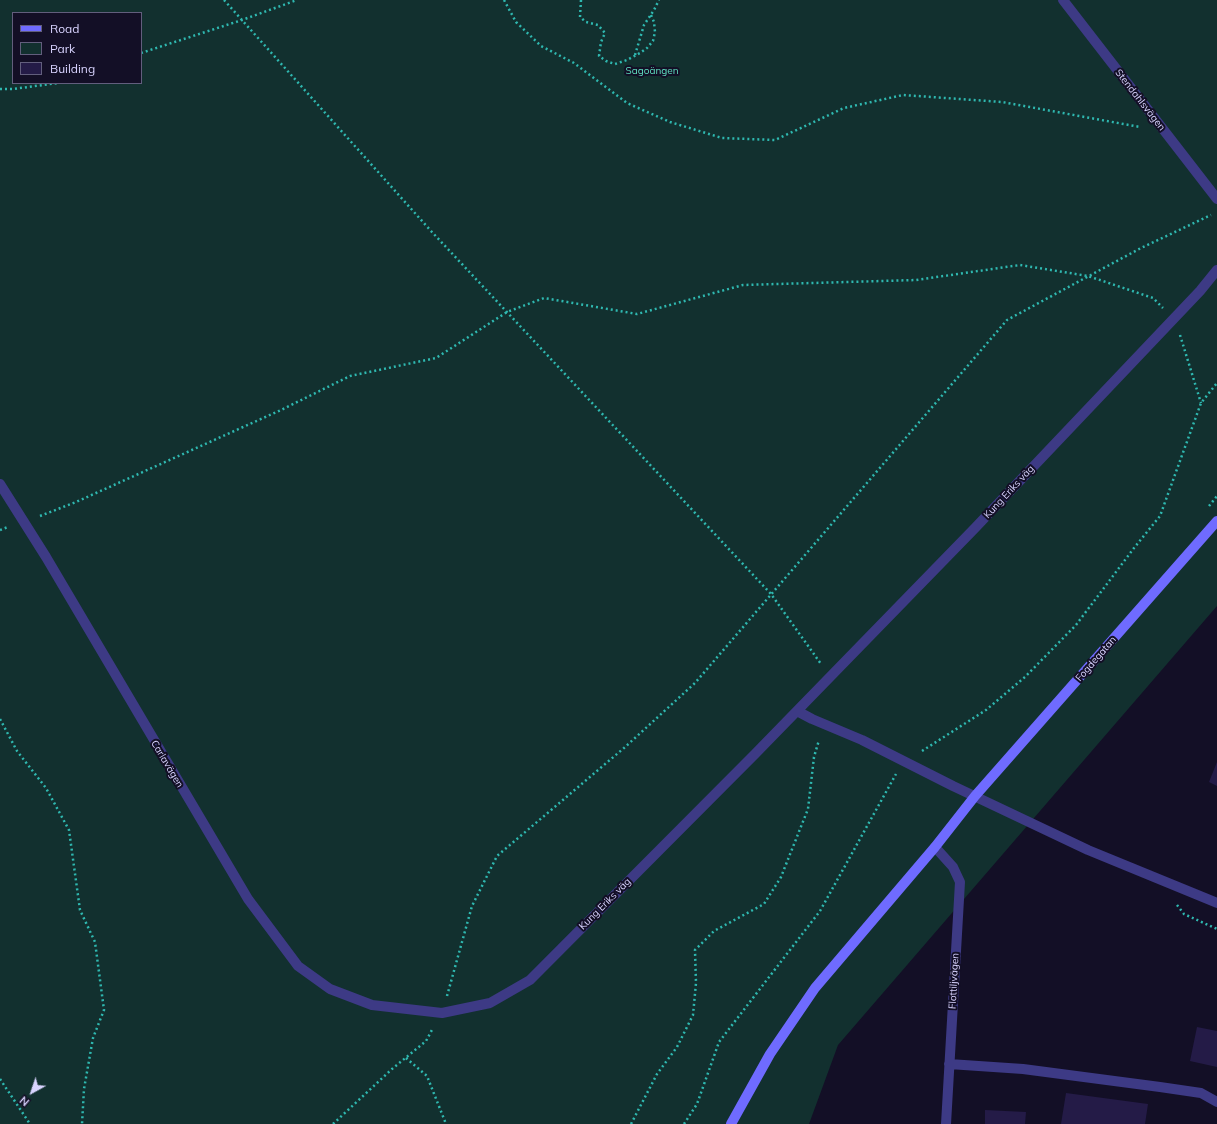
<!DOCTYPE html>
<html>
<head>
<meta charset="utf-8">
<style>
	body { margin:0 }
	#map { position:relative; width:1217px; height:1124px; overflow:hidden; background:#130f26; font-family:Mulish,sans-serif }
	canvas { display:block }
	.legend { position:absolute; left:12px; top:12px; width:130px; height:72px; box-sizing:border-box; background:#130f26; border:1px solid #625e7d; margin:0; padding:5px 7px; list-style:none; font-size:12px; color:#d9d4ff }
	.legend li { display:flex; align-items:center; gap:8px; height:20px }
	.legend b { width:20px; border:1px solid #625e7d }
	.north { position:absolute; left:12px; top:1072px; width:40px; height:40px; -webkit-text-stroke:3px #130f26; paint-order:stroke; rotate:220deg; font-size:11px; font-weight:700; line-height:16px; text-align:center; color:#d9d4ff }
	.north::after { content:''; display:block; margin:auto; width:14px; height:18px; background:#d9d4ff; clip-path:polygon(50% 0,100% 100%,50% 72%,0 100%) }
</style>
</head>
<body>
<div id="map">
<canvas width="1217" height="1124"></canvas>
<ul class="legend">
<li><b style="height:5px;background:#6f6bff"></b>Road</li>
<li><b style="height:11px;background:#12302f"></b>Park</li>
<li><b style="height:11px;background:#241b47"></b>Building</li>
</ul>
<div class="north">N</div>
</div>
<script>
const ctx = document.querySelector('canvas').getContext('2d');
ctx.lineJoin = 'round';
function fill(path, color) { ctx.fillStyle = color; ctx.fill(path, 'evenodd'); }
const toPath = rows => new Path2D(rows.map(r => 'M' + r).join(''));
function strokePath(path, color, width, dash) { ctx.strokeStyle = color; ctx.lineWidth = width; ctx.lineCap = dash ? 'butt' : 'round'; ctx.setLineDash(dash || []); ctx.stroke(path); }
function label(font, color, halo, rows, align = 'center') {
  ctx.font = font + ' Mulish,sans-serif'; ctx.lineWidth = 4; ctx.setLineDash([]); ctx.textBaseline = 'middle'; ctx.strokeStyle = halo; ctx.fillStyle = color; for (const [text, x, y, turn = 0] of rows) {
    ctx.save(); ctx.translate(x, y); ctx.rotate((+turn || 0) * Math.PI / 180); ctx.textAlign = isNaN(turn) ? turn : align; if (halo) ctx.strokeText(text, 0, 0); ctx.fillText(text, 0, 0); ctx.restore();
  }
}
const green = toPath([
	[0,0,1217,0,1217,606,838,1045,809,1124,0,1124],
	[13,13,141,13,141,83,13,83]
]);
const building = toPath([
	[1217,762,1217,786,1209,782],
	[1197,1027,1217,1031,1217,1067,1190,1061],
	[1066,1093,1148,1104,1145,1124,1061,1124],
	[985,1110,1026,1112,1025,1124,985,1124]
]);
const path = toPath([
	[224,0,431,231,771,594,821,664],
	[504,0,516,22,541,46,574,63,627,103,670,122,722,138,775,140,844,108,903,95,1002,102,1140,127],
	[581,0,580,17,586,22,598,25,605,33,601,42,599,56,606,61,615,64,627,60,640,53,647,48,653,41,655,32,654,22,651,15],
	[141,53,242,20,297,0],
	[635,55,644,25,654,10,659,0],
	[0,89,13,89,58,83],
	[1180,335,1201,403],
	[1209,506,1217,496],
	[40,516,76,502,281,410,350,376,436,358,507,312,544,298,637,314,743,285,916,280,1020,265,1088,276,1153,298,1163,308],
	[0,530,8,527],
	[0,719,17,751,46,788,69,830,80,910,95,942,104,1010,93,1038,84,1089,82,1124],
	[922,751,986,710,1025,677,1076,625,1134,548,1160,516,1201,403,1217,383],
	[1177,905,1184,914,1217,929],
	[447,996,472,906,497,856,624,748,695,683,1007,320,1141,248,1211,215],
	[406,1058,427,1076,446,1124],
	[0,1079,30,1124],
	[333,1124,392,1069,426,1041,433,1028],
	[631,1124,657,1074,677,1047,693,1015,696,983,695,950,714,931,764,904,781,877,808,809,814,757,819,740],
	[684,1124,697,1104,719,1042,820,911,896,774]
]);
const street = toPath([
	[1063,0,1217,199],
	[0,484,46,557,248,899,298,966,330,989,372,1005,442,1013,490,1003,530,980,755,754,975,528,1200,291,1217,270],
	[797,711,812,719,862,740,953,786,1088,850,1217,903],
	[935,847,953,867,960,882,946,1124],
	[949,1064,1023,1069,1160,1087,1201,1093,1217,1102]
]);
const secondary = toPath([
	[731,1124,770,1054,815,988,935,847,975,796,1217,521]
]);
const parkNames = [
	["Sagoängen",652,71]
];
const streetNames = [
	["Stendahlsvägen",1140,100,52],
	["Kung Eriks väg",1009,492,-47],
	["Fogdegatan",1096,659,-49],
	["Carlavägen",167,764,59],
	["Kung Eriks väg",605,904,-45],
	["Flottiljvägen",954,981,-87]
];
fill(green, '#12302f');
fill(building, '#241b47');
strokePath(path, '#2fb8b0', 2.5, [2, 3]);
strokePath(street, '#3d3a85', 10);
strokePath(secondary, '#6f6bff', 10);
label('10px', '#5fe0c0', '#130f26', parkNames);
label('10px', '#d9d4ff', '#130f26', streetNames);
</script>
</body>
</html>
